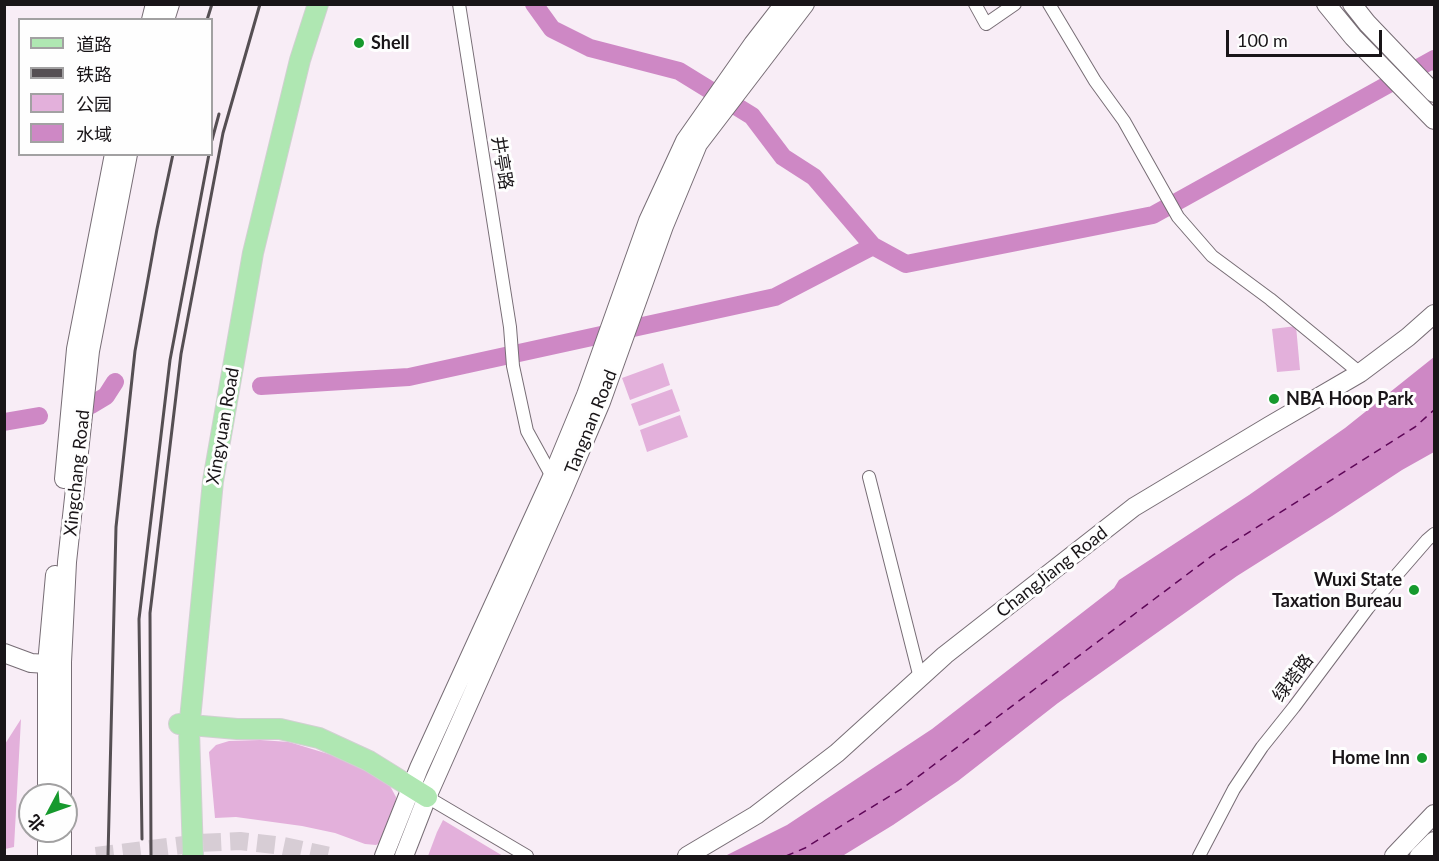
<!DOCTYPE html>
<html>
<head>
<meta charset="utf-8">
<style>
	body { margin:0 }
	#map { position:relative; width:1439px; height:861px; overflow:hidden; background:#f8edf6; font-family:Lato,"Noto Sans SC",sans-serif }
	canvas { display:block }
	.frame { position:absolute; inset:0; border:6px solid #191518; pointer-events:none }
	.legend { position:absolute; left:18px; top:18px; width:195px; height:138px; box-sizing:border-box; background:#fefefe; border:2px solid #a2a1a2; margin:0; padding:8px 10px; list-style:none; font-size:18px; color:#191518 }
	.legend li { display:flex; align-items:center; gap:12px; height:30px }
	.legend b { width:30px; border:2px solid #a2a1a2 }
	.north { position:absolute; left:18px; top:783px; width:60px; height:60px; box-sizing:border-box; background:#fefefe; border:2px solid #a2a1a2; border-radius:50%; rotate:229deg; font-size:16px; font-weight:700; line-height:24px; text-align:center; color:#191518 }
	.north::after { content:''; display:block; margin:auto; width:21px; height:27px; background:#16992d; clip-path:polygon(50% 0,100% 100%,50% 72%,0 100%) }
	.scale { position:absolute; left:1226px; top:30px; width:156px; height:27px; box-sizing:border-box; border:3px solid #191518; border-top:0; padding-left:8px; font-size:18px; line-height:21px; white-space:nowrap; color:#191518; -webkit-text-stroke:4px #fefefe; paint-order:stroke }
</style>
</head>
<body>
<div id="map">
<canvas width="1439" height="861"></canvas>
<div class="frame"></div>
<ul class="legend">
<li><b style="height:8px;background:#afe7b2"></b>道路</li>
<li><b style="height:8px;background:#554f53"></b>铁路</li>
<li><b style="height:16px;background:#e3b0db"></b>公园</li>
<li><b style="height:16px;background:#ce88c5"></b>水域</li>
</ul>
<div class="north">北</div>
<div class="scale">100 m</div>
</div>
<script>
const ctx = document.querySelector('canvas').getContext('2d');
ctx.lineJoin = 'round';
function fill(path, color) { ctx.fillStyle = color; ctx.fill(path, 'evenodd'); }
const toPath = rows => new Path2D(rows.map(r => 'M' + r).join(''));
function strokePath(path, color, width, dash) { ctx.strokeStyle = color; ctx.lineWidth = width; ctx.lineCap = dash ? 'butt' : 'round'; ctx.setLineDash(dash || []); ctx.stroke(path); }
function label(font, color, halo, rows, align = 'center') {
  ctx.font = font + ' Lato,"Noto Sans SC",sans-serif'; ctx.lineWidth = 6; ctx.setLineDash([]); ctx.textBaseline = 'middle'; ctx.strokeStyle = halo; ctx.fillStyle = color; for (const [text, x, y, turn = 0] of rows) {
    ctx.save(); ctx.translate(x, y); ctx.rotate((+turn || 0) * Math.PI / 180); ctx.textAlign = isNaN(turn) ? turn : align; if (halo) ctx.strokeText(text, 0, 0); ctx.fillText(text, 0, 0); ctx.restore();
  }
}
const green = toPath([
	[1296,326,1300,370,1277,372,1272,329],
	[663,363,670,385,630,400,622,378],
	[672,389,680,411,639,426,631,404],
	[680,415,688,437,647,452,640,430],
	[21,719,14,847,5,849,5,744],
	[260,740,289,742,335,756,378,776,389,784,396,797,395,809,382,842,376,845,365,844,335,833,302,826,236,817,215,818,209,752,216,745,229,741],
	[443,820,503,856,428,856,437,832]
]);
const water = toPath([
	[1434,50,1434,72,1420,58],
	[1434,357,1434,452,1402,470,1332,516,1237,576,1058,703,958,781,893,825,844,855,840,856,725,856,787,825,932,729,1114,588,1119,580,1249,495,1345,428]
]);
const river = toPath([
	[534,4,552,29,590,48,679,71,752,116,783,157,814,177,873,246],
	[261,386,409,377,775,297,873,246,906,264,1153,215,1434,59],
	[91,405,106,396,115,382],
	[4,422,39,416]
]);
const ferry = toPath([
	[786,856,805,848,903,788,1213,555,1415,427,1434,410]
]);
const secondaryTunnel = toPath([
	[96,856,199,843,240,841,283,846,330,856]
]);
const street = toPath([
	[459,4,510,327,513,366,527,431,554,480],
	[975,4,986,24,1015,4],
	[1049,4,1095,81,1124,121,1178,217,1212,256,1270,299,1360,373],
	[869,477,920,678],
	[427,797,527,856],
	[1199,856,1234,789,1262,747,1294,707,1368,608,1427,540,1434,534]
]);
const secondary = toPath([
	[1326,4,1353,37,1434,120],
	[1352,4,1367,23,1434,93],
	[151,20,155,4],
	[165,20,170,4],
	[64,479,76,349,114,154],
	[4,653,31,663,47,664,58,662],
	[47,795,47,664,55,575],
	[62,795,62,662,67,562,90,351,128,154],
	[47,831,47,856],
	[62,856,62,831],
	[384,856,419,768,552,477,586,395,648,221,685,141,753,44,784,4],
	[404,856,427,797,563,491,601,402,664,226,698,144,805,4],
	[687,856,756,815,837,753,945,655,1134,507,1269,426,1360,373,1408,337,1434,314],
	[1394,856,1434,814],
	[1419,856,1434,841]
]);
const primary = toPath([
	[179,724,237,729,280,729,319,738,369,761,427,797],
	[193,856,189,730,213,481,253,253,300,60,318,4]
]);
const rail = toPath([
	[207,20,212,4],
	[212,140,219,114],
	[142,839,139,619,170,360,209,154],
	[108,856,116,527,135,351,157,229,173,154],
	[151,856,150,613,181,354,223,133,260,4]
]);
const markers = [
	[359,43,6,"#16992d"],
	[1274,399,6,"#16992d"],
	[1414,590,6,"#16992d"],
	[1422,758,6,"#16992d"]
];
const poiNames = [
	["Shell",371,43],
	["NBA Hoop Park",1286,399],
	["Wuxi State",1402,580,"right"],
	["Taxation Bureau",1402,601,"right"],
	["Home Inn",1410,758,"right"]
];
const streetNames = [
	["井亭路",502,163,81],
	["Tangnan Road",591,422,-68],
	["Xingyuan Road",223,426,-80],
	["Xingchang Road",77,473,-84],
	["ChangJiang Road",1052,572,-38],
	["绿塔路",1293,678,-53]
];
fill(green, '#e3b0db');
fill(water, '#ce88c5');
strokePath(river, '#ce88c5', 18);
strokePath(ferry, '#5e0758', 1.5, [8, 6]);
strokePath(secondaryTunnel, '#d7cdd5', 18, [18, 9]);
strokePath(street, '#776d75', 14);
strokePath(secondary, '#776d75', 20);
strokePath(primary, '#d1d0d1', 22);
strokePath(street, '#fff', 12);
strokePath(secondary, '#fff', 18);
strokePath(primary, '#afe7b2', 20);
strokePath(rail, '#554f53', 3);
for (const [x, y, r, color] of markers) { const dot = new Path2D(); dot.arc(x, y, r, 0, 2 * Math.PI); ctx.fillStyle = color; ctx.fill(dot); strokePath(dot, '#fefefe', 2); }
label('bold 18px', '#191518', '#fefefe', poiNames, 'left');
label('18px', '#191518', '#fefefe', streetNames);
</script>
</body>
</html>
